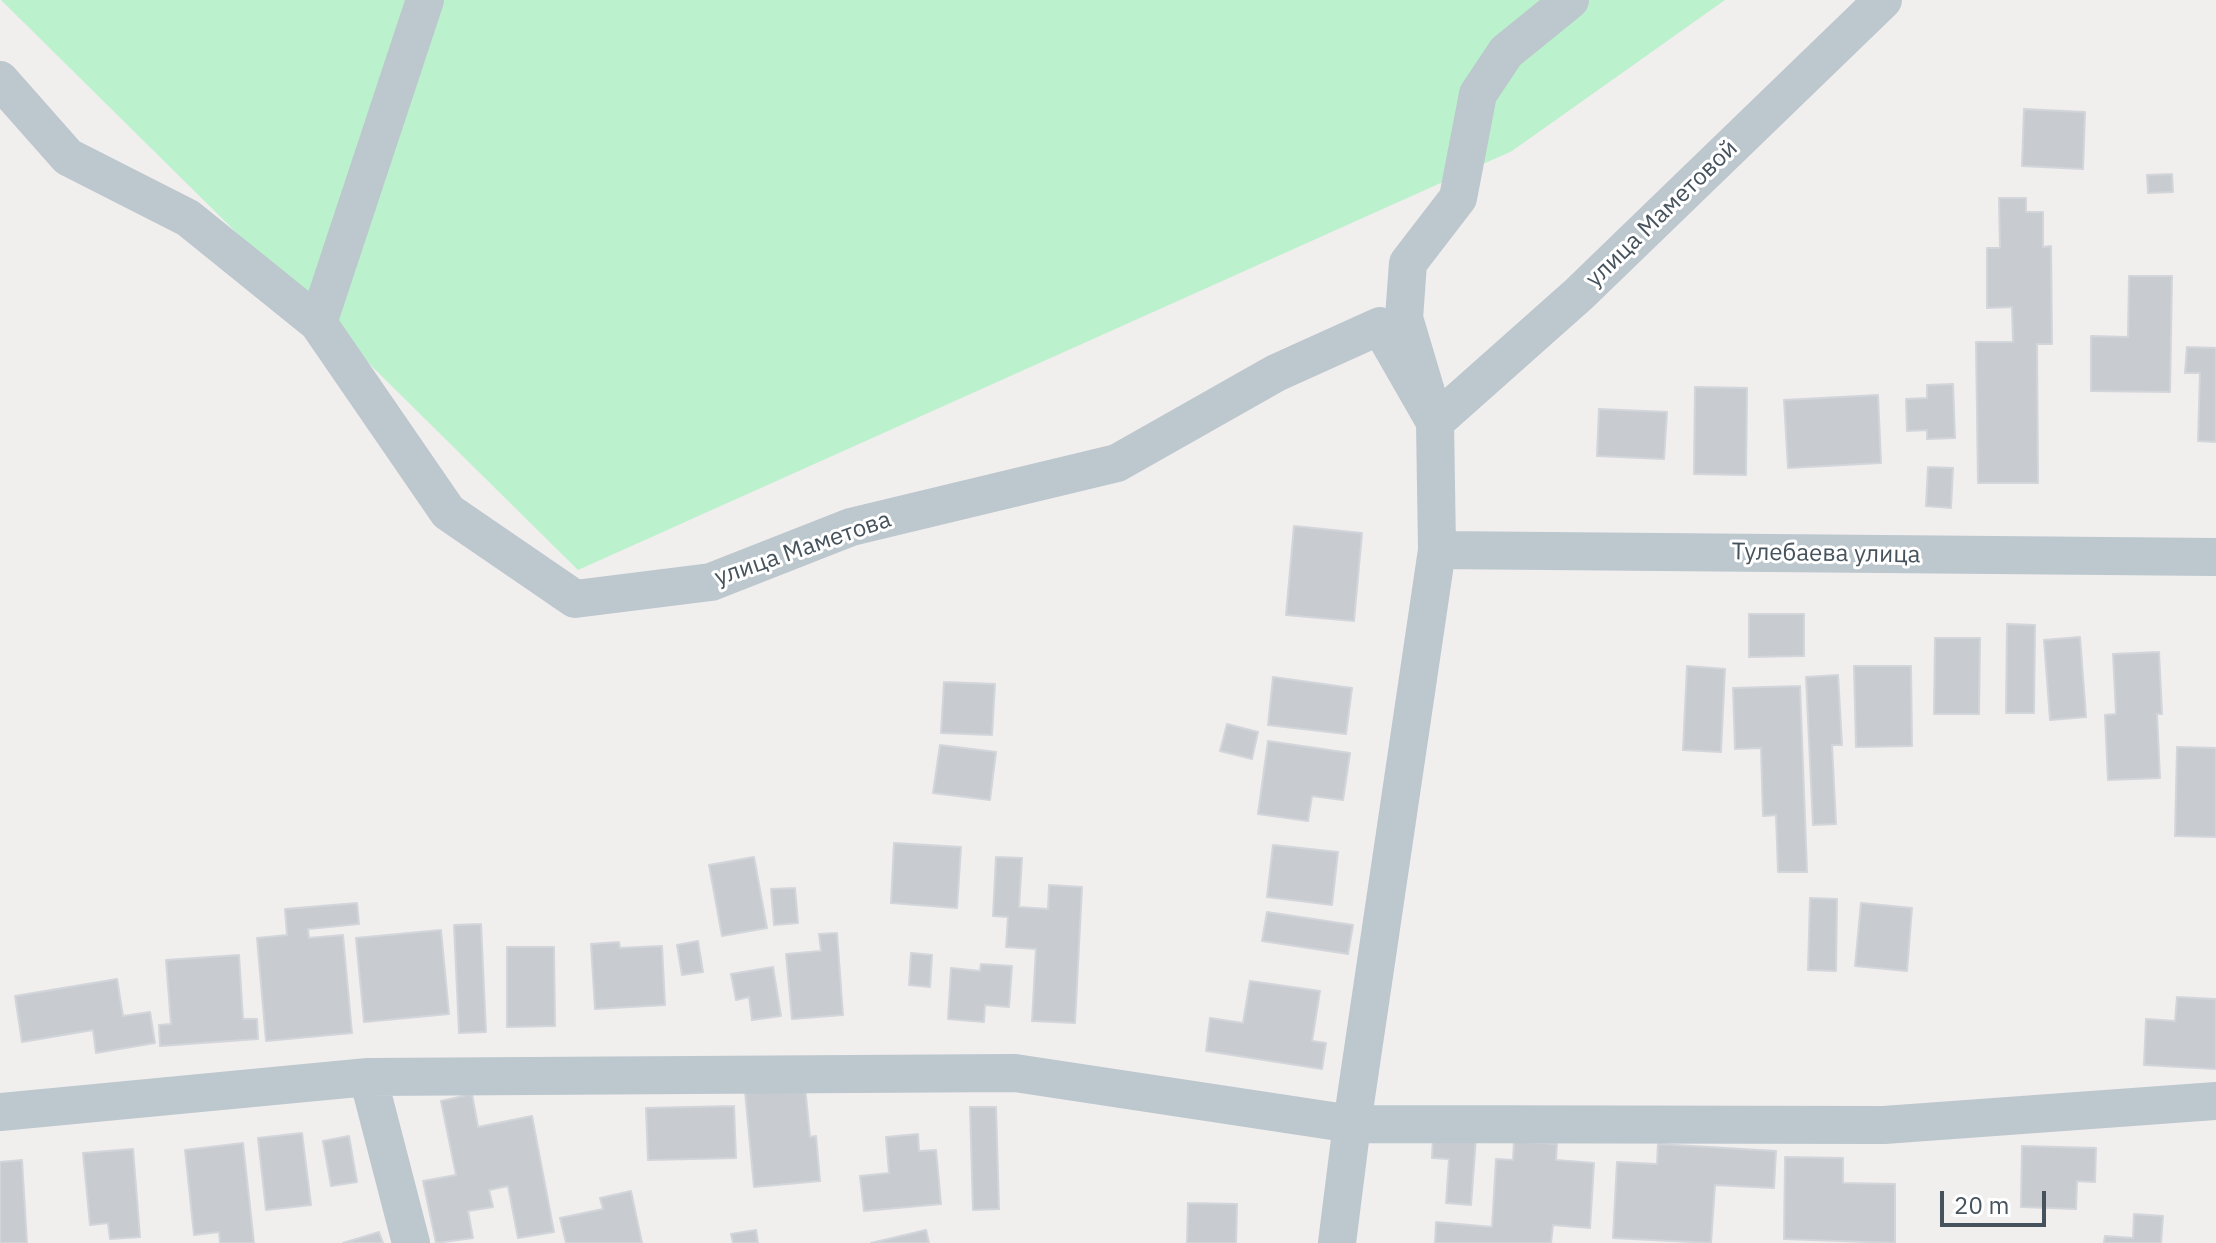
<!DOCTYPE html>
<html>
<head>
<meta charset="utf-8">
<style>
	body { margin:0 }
	#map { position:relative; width:2216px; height:1243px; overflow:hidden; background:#f1eeee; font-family:"IBM Plex Sans",sans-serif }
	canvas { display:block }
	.scale { position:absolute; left:1940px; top:1191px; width:106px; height:36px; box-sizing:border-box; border:4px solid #46535d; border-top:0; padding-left:10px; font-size:24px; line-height:28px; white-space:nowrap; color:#46535d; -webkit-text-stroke:6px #fff; paint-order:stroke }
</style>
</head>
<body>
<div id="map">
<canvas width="2216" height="1243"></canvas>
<div class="scale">20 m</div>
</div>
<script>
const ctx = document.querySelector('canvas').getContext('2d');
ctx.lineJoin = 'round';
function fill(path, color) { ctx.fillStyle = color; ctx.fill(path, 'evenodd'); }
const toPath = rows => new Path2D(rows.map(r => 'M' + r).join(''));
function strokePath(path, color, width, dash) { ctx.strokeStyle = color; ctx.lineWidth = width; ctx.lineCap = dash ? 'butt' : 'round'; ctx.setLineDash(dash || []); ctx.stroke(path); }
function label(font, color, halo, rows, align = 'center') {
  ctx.font = font + ' "IBM Plex Sans",sans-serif'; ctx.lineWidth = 6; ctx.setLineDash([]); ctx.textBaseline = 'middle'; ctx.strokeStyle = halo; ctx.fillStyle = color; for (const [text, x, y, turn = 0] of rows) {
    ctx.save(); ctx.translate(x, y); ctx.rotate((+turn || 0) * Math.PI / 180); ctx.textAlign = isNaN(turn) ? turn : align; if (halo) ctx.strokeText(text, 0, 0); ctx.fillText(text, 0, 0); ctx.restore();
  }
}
const green = toPath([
	[1,0,1725,0,1512,151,578,570]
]);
const building = toPath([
	[2024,109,2085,112,2083,169,2022,166,2024,109],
	[2172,174,2173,192,2148,193,2147,175,2172,174],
	[1999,198,2026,198,2026,212,2043,212,2043,247,2051,246,2052,344,2037,344,2038,483,1978,483,1976,342,2013,342,2012,307,1987,308,1987,248,2000,248,1999,198],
	[2129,276,2172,276,2170,392,2091,391,2091,336,2128,337,2129,276],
	[2187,347,2216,348,2216,442,2198,441,2200,373,2185,373,2187,347],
	[1953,384,1955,438,1927,439,1927,430,1907,431,1906,399,1927,398,1927,385,1953,384],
	[1695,387,1747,388,1746,475,1694,474,1695,387],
	[1878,395,1881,463,1788,468,1784,400,1878,395],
	[1599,409,1667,412,1664,459,1597,456,1599,409],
	[1928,467,1953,468,1951,508,1926,506,1928,467],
	[1294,526,1362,533,1354,621,1286,615,1294,526],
	[1749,614,1804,614,1804,656,1749,657,1749,614],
	[2007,624,2035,625,2034,713,2006,713,2007,624],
	[2080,637,2086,717,2050,720,2044,640,2080,637],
	[1935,638,1980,638,1979,714,1934,714,1935,638],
	[2159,652,2162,714,2157,714,2160,778,2108,780,2105,715,2116,714,2113,654,2159,652],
	[1687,666,1725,669,1721,752,1683,750,1687,666],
	[1854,666,1911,666,1912,746,1856,747,1854,666],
	[1838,675,1842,745,1832,745,1836,824,1813,825,1806,677,1838,675],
	[1273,677,1352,688,1346,734,1268,725,1273,677],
	[944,682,995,684,992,735,941,733,944,682],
	[1800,686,1807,872,1778,872,1776,815,1763,816,1761,748,1735,749,1733,688,1800,686],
	[1227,724,1258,732,1252,759,1220,751,1227,724],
	[1268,741,1350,753,1343,800,1312,796,1308,821,1258,814,1268,741],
	[940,745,996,752,990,800,933,793,940,745],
	[2177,747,2216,748,2216,837,2175,836,2177,747],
	[894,843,961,847,957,908,891,903,894,843],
	[1273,845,1338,852,1332,905,1267,897,1273,845],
	[754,857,767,928,722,936,709,865,754,857],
	[996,857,1022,858,1019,907,1048,909,1049,885,1082,887,1075,1023,1032,1021,1036,949,1006,947,1008,917,993,916,996,857],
	[795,888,798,923,774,925,771,889,795,888],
	[1810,898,1837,899,1836,971,1808,970,1810,898],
	[357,903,359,924,308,929,309,938,343,935,352,1033,266,1041,257,938,287,935,285,909,357,903],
	[1861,903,1912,908,1907,971,1855,966,1861,903],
	[1267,912,1353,925,1348,954,1262,941,1267,912],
	[481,924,486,1032,459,1033,454,925,481,924],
	[441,930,449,1014,364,1022,356,938,441,930],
	[837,933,843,1015,792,1019,786,954,821,951,819,934,837,933],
	[698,941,703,972,682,975,677,945,698,941],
	[619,942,620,948,662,946,665,1005,595,1009,591,944,619,942],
	[507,947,554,947,555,1026,507,1027,507,947],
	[911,953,932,955,930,987,909,985,911,953],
	[239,955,243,1019,257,1019,258,1039,160,1046,159,1025,171,1024,166,960,239,955],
	[981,964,1012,966,1009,1007,985,1005,984,1022,948,1019,951,968,980,971,981,964],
	[773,967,781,1016,752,1020,749,997,736,1000,731,974,773,967],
	[117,979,123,1016,150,1012,155,1043,96,1053,93,1030,22,1042,15,996,117,979],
	[1250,981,1320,991,1312,1041,1326,1043,1322,1069,1206,1051,1210,1018,1243,1023,1250,981],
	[2177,997,2216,999,2216,1069,2144,1065,2146,1019,2175,1021,2177,997],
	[805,1086,810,1137,816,1136,820,1181,754,1187,745,1092,805,1086],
	[472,1094,478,1127,532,1116,554,1232,518,1238,508,1186,489,1190,493,1207,468,1211,473,1238,436,1243,423,1181,456,1175,441,1101,472,1094],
	[734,1106,736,1158,648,1160,646,1108,734,1106],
	[970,1107,996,1107,999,1209,973,1210,970,1107],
	[302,1133,311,1205,266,1210,258,1138,302,1133],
	[918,1134,919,1151,936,1150,941,1204,864,1211,860,1176,889,1173,886,1137,918,1134],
	[1433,1135,1476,1138,1471,1205,1446,1203,1449,1159,1432,1158,1433,1135],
	[349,1136,357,1182,331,1186,323,1141,349,1136],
	[1514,1141,1557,1144,1556,1160,1594,1163,1590,1228,1553,1225,1551,1243,1435,1243,1436,1222,1492,1227,1496,1159,1513,1160,1514,1141],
	[243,1143,254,1243,220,1243,219,1232,194,1235,185,1150,243,1143],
	[1658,1144,1776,1151,1774,1188,1715,1185,1711,1243,1613,1238,1617,1162,1657,1164,1658,1144],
	[2022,1146,2096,1148,2095,1182,2077,1181,2076,1209,2021,1207,2022,1146],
	[133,1149,140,1237,110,1239,108,1223,90,1225,83,1153,133,1149],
	[1785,1157,1843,1158,1843,1183,1895,1184,1895,1243,1784,1239,1785,1157],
	[22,1160,27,1243,0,1243,0,1162,22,1160],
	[631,1191,642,1243,566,1243,560,1218,603,1209,600,1198,631,1191],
	[1188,1203,1237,1204,1236,1243,1187,1243,1188,1203],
	[2134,1214,2163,1216,2161,1243,2104,1243,2105,1236,2133,1238,2134,1214],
	[756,1230,758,1243,733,1243,731,1234,756,1230],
	[926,1230,929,1243,871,1243,926,1230],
	[379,1232,383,1243,343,1243,379,1232]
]);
const street = toPath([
	[0,80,68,157,188,218,318,323,448,512,575,599,711,582,851,527,1117,463,1276,373,1380,326,1435,422],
	[318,323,425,0],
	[1435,422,1579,294,1883,0],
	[1437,550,2216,557],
	[368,1077,411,1243],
	[0,1112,368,1077,1015,1073,1352,1124,1884,1125,2216,1101],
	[1337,1243,1352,1124,1437,550,1435,422,1404,318,1408,263,1458,198,1478,94,1506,52,1570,0]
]);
const streetNames = [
	["улица Маметовой",1662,214,-44],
	["улица Маметова",803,549,-19],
	["Тулебаева улица",1826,554,1]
];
fill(green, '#bbf1cc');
fill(building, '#c8ccd1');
strokePath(building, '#d2d5da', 2);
strokePath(street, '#bcc7ce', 38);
label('24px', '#46535d', '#fff', streetNames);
</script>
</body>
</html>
